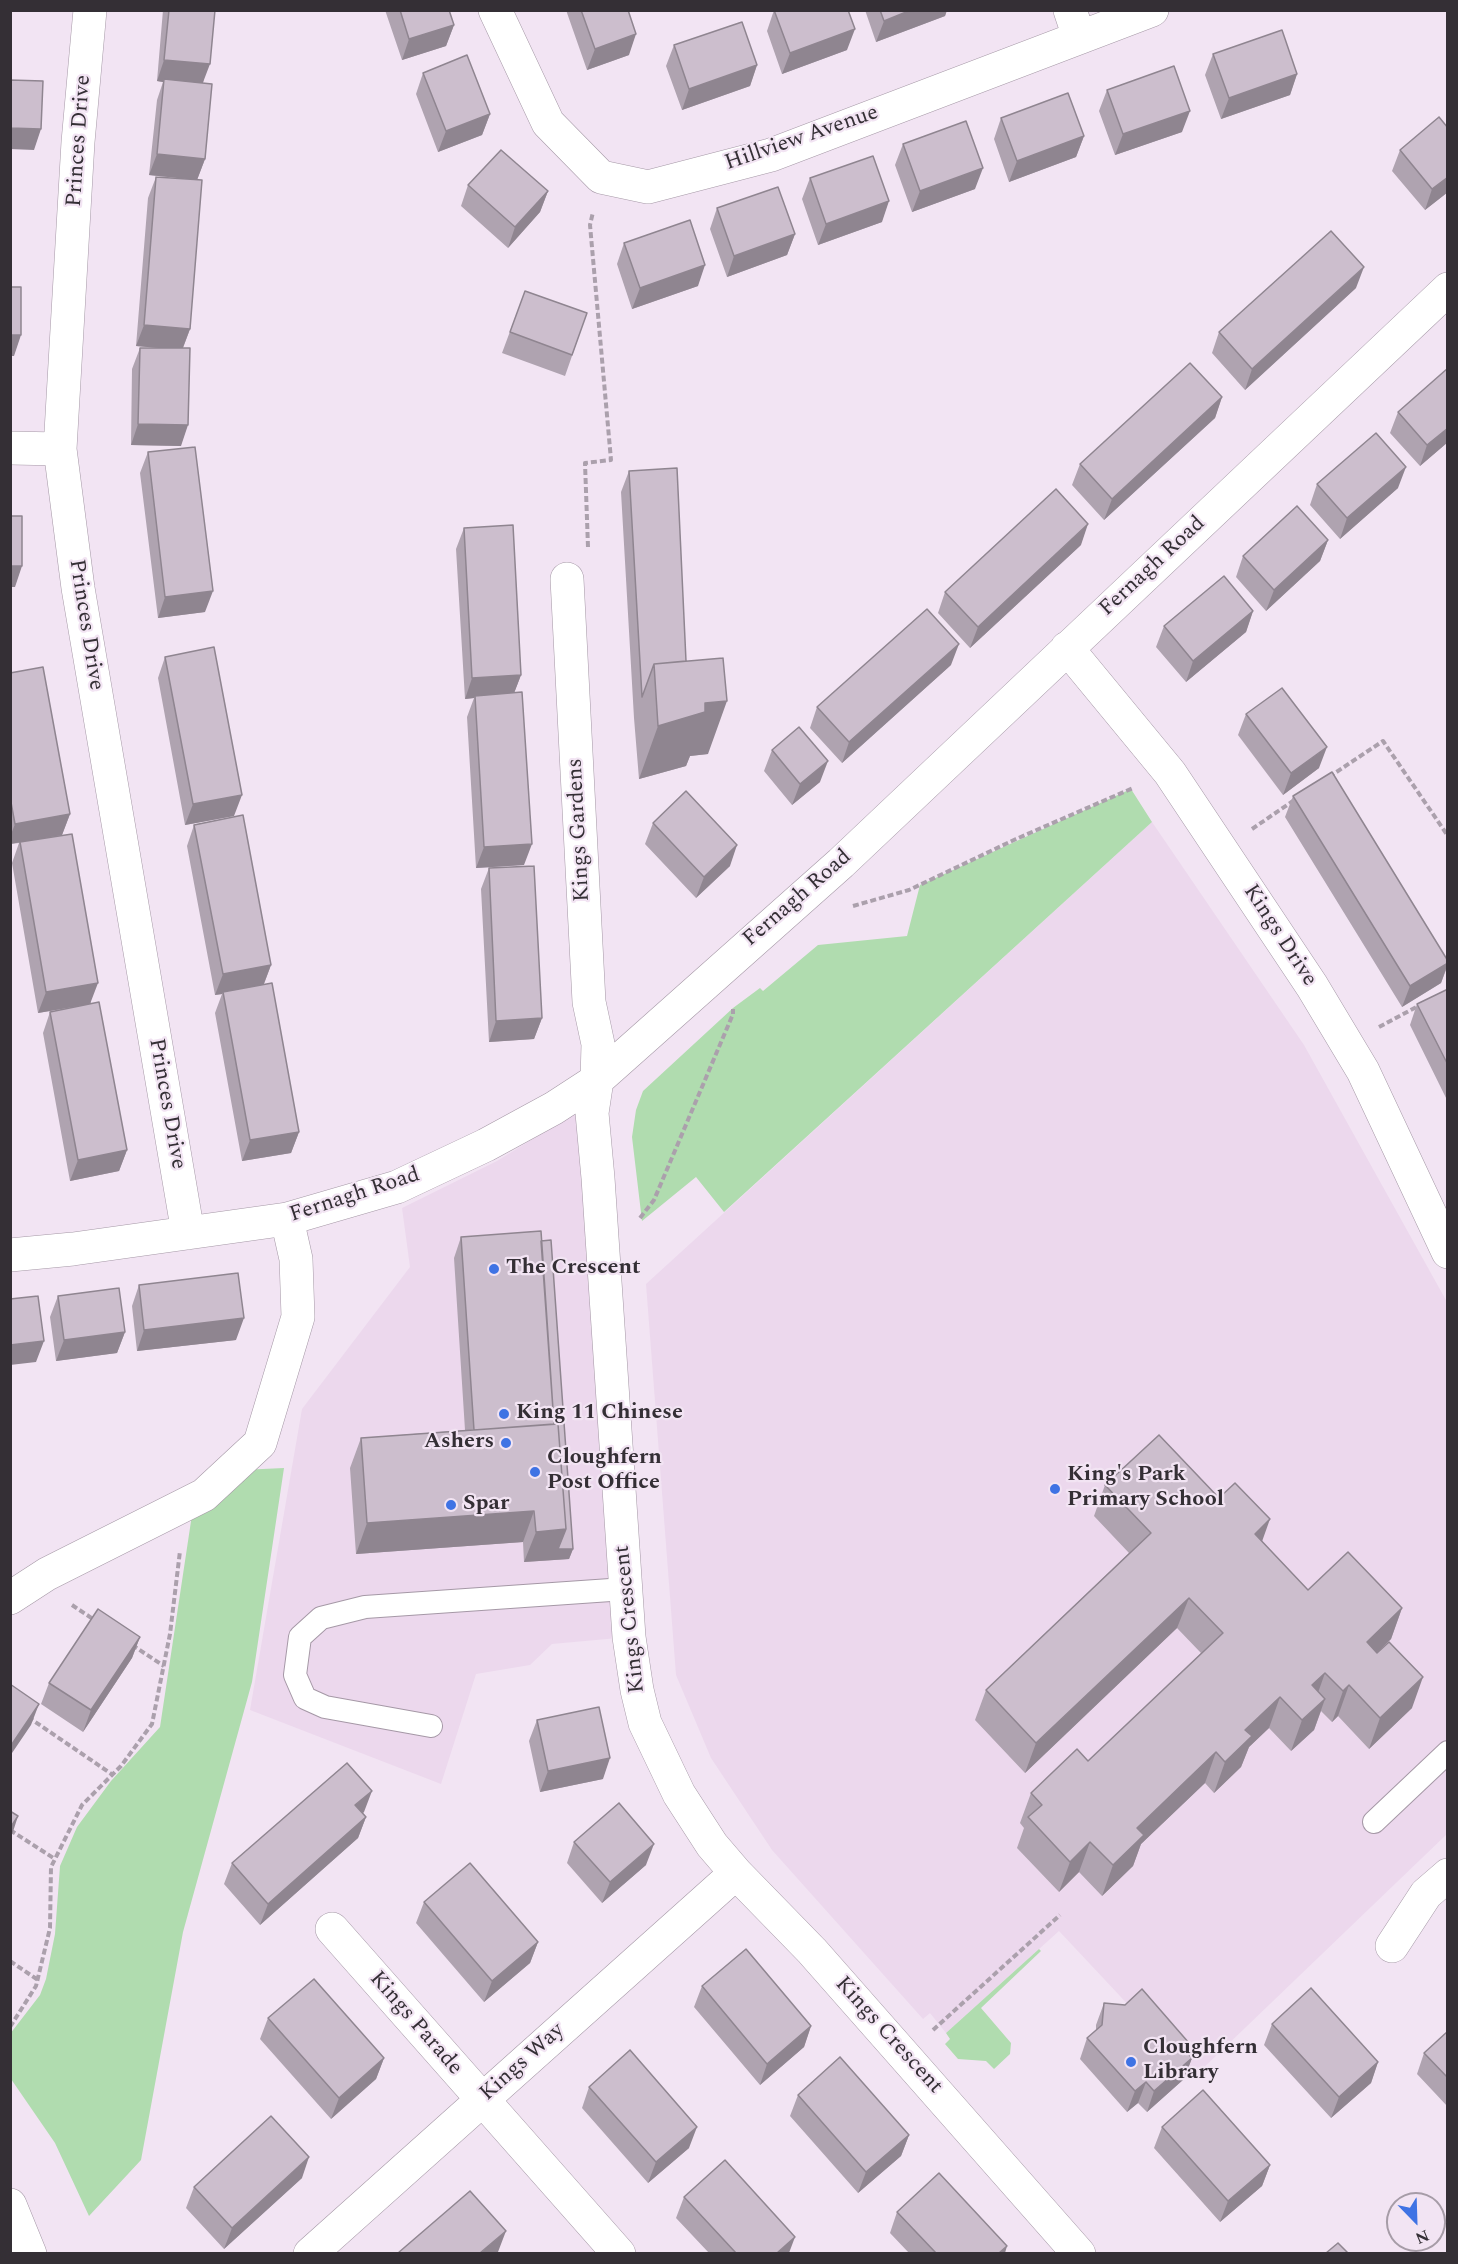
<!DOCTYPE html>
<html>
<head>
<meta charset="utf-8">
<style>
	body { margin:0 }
	#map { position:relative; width:1458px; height:2264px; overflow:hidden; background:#f2e4f3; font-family:Spectral,serif }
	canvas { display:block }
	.frame { position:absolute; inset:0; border:12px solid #342f35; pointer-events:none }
	.north { position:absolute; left:1386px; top:2192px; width:60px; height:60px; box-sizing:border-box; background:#f2e4f3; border:2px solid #a69ca7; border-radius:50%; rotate:157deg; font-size:16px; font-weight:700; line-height:24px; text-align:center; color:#342f35 }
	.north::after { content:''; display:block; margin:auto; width:21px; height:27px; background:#3f73e4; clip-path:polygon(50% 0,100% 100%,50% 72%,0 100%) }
</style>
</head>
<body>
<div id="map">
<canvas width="1458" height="2264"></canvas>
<div class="frame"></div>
<div class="north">N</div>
</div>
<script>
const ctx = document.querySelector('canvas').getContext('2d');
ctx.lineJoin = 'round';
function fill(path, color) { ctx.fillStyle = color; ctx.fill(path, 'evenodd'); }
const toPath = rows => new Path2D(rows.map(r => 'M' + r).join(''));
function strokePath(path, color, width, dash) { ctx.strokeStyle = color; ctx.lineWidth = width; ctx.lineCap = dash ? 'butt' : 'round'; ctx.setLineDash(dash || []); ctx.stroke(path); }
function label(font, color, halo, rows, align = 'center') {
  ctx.font = font + ' Spectral,serif'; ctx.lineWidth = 4.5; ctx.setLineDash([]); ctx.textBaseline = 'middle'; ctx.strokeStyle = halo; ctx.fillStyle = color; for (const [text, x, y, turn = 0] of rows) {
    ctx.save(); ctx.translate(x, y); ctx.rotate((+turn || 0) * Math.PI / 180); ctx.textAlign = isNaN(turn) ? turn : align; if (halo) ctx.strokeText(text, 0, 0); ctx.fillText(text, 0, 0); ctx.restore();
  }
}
const built = toPath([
	[1152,822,1304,1045,1447,1302,1447,1834,1195,2076,1059,1931,946,2033,930,2013,923,2019,772,1850,711,1758,676,1675,646,1284],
	[593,1102,629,1637,552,1644,530,1665,476,1674,441,1784,250,1710,302,1409,410,1267,402,1208,497,1161]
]);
const green = toPath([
	[1131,789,1152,822,724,1212,696,1177,642,1221,632,1137,636,1110,643,1091,733,1008,760,988,763,991,818,945,907,936,920,885],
	[284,1468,252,1682,183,1932,141,2160,89,2216,55,2143,11,2079,10,2034,40,1995,46,1979,55,1934,60,1866,77,1827,111,1781,160,1727,193,1508,241,1470],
	[1039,1949,1041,1951,981,2008,1011,2043,1010,2054,994,2069,986,2061,958,2059,945,2044,950,2039,946,2033]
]);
const path = toPath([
	[588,547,585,463,611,460,590,225,593,212],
	[1329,777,1383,741,1448,836],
	[1252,829,1293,801],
	[853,906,909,890,1016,839,1133,788],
	[1379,1027,1420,1005],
	[640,1218,654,1200,733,1014,733,1009],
	[72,1605,96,1621],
	[132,1645,164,1666],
	[28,1717,113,1775],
	[10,1830,55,1859],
	[10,1961,38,1980],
	[10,2027,36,1986,50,1928,51,1867,82,1805,121,1766,152,1724,170,1634,180,1551],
	[933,2030,1060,1915]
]);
const lane = toPath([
	[431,1726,325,1707,305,1698,295,1675,300,1637,321,1618,365,1607,625,1589],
	[1374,1822,1448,1752]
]);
const street = toPath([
	[90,10,78,142,60,449,78,588,188,1233],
	[495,10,548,123,601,177,648,187,771,155,1152,10],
	[1070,10,1079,37],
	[10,448,60,449],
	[567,579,589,1002,598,1044,597,1080,592,1113,598,1178,629,1637,637,1690,645,1723,679,1794,712,1845,736,1873,812,1951,1079,2254],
	[1067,648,1170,773,1312,986,1363,1071,1448,1252],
	[10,1255,73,1249,287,1219,397,1187,486,1145,554,1108,597,1080,841,863,1448,289],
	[10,1598,47,1574,204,1495,260,1443,298,1317,296,1259,287,1219],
	[332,1929,619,2254],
	[1392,1946,1426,1894,1448,1875],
	[10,2205,30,2254],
	[310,2254,736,1873]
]);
const wall = toPath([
	[163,10,215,10,203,83,205,159,197,180,149,175,157,100,163,82,157,81],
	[385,10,449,10,454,25,446,46,402,60],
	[566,10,628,10,629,55,587,70],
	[774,10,847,50,782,74,767,31],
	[865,10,947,10,945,16,876,42],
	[674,45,757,65,750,86,682,110,666,66],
	[1213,54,1297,74,1290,95,1221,119,1205,75],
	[423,73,490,114,482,135,438,152,416,94],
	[1107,90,1182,132,1115,155,1099,111],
	[1001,118,1084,136,1076,157,1009,182,994,139],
	[903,144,975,189,912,212,895,165],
	[1400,150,1448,192,1425,210,1392,171],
	[156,177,190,329,183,348,181,446,131,445,132,369,140,348,159,348,136,346,148,198],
	[810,178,882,222,818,245,802,199],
	[468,185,548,191,540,212,508,248,461,206],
	[717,208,795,234,787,255,727,277,710,229],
	[624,243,698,286,632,309,617,264],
	[1356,288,1245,390,1212,353,1219,332],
	[525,291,587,313,565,376,502,353],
	[1222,397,1215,418,1104,520,1072,485,1080,464],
	[1398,412,1448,442,1420,466,1390,433],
	[148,452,205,612,158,618,140,473],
	[629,471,686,661,708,754,690,756,686,766,639,779,634,718,621,492],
	[1317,484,1398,488,1340,539,1310,505],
	[464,528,521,675,514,693,524,865,476,868,467,717,474,698,465,699,456,549],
	[1328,540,1320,561,1266,611,1236,577,1243,556],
	[1081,545,970,648,938,613,945,592],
	[1253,611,1246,632,1186,682,1156,647,1164,626],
	[165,657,234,816,185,825,158,678],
	[951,665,842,763,810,728,817,707],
	[10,673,70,814,62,835,91,1004,127,1150,119,1171,70,1181,43,1033,50,1012,80,1006,38,1013,12,863,19,843,10,844],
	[1246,714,1319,768,1283,795,1238,735],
	[772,750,820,782,792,805,764,771],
	[1293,796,1448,961,1448,965,1441,983,1402,1007,1285,817],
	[653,823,730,866,696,898,645,844],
	[194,825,271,965,264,984,299,1132,291,1153,242,1161,215,1013,222,994,215,995,187,846],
	[489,868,542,1018,534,1039,489,1042,481,889],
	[1448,989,1448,1102,1410,1025,1417,1004],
	[461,1237,573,1549,569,1559,524,1562,523,1542,356,1554,350,1468,361,1438,465,1430,454,1258],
	[139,1285,236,1340,137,1351,132,1306],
	[58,1296,125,1332,117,1353,56,1361,50,1317],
	[1105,1485,1262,1542,1308,1590,1402,1608,1391,1639,1377,1652,1412,1708,1369,1749,1338,1716,1332,1722,1321,1711,1314,1730,1291,1751,1269,1728,1249,1747,1241,1767,1214,1793,1205,1783,1141,1844,1133,1866,1102,1896,1079,1872,1059,1892,1017,1848,1024,1828,1020,1823,1031,1793,1088,1761,1201,1653,1177,1628,1025,1773,975,1720,986,1690,1129,1553,1094,1516],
	[140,1637,132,1658,83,1732,41,1704,49,1683],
	[537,1720,603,1779,540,1792,529,1741],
	[364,1812,363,1813,366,1817,358,1838,260,1925,224,1884,232,1863],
	[574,1842,646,1865,602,1903,567,1863],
	[424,1902,538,1942,530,1963,484,2002,416,1923],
	[702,1986,811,2026,804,2047,760,2085,694,2007],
	[1104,2003,1186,2051,1192,2058,1184,2079,1147,2112,1138,2103,1127,2112,1080,2059,1087,2038,1096,2031,1096,2025],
	[268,2018,384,2058,376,2079,331,2119,260,2039],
	[1272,2024,1378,2062,1371,2083,1331,2118,1264,2045],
	[1448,2031,1448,2107,1417,2074,1424,2053],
	[589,2087,689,2148,648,2183,582,2108],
	[798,2095,909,2135,901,2156,858,2193,790,2116],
	[1162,2127,1270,2165,1262,2186,1220,2222,1154,2148],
	[302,2178,224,2249,186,2208,194,2187],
	[684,2197,789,2253,709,2253,676,2218],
	[897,2212,1005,2253,909,2253,890,2233]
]);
const shadedWall = toPath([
	[911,10,947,10,945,16,876,42,884,21],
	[454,25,446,46,402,60,409,39],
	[855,29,847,50,782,74,790,53],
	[636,34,629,55,587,70,595,49],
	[164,60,210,64,202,85,164,79,163,82,157,81],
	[757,65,750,86,682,110,689,89],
	[1297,74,1290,95,1221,119,1229,98],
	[1190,111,1182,132,1115,155,1123,134],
	[490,114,482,135,438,152,446,131],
	[10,128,41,129,34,150,10,149],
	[1084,136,1076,157,1009,182,1017,161],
	[157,154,205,159,197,180,149,175],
	[983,168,975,189,912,212,920,191],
	[1448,177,1448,192,1425,210,1432,189],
	[548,191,540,212,508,248,515,227],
	[889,201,882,222,818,245,826,224],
	[795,234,787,255,727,277,734,256],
	[705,265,698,286,632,309,640,288],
	[1364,267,1356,288,1245,390,1252,369],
	[144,325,190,329,182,350,136,346],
	[10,335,21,335,14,356,10,356],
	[1222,397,1215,418,1104,520,1112,499],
	[138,424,188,425,181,446,131,445],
	[1448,428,1448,442,1420,466,1427,445],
	[1406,467,1398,488,1340,539,1347,518],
	[1088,524,1081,545,970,648,978,627],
	[1328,540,1320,561,1266,611,1274,590],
	[10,566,22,566,15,587,10,587],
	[213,591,205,612,158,618,165,597],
	[1253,611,1246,632,1186,682,1193,661],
	[959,644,951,665,842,763,849,742],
	[521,675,513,696,475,696,474,698,465,699,472,678],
	[727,701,708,754,690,756,686,766,639,779,658,726,705,703],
	[1327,747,1319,768,1283,795,1291,773],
	[828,761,820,782,792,805,800,784],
	[242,795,234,816,185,825,193,804],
	[70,814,62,835,10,844,10,837,15,824],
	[532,844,524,865,476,868,484,847],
	[737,845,730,866,696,898,704,877],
	[1448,963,1441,983,1402,1007,1410,986],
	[271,965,263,986,223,992,222,994,215,995,223,974],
	[98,983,90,1004,38,1013,46,992],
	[542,1018,534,1039,489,1042,496,1021],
	[299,1132,291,1153,242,1161,250,1140],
	[127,1150,119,1171,70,1181,78,1160],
	[244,1318,236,1340,137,1351,144,1330],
	[125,1332,117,1353,56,1361,64,1340],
	[44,1341,36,1362,10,1365,10,1345],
	[534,1511,523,1542,356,1554,367,1523],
	[1270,1519,1259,1550,1255,1534],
	[566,1529,573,1549,569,1559,524,1562,536,1532],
	[1189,1598,1177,1628,1025,1773,1036,1743],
	[1402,1608,1391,1639,1356,1673,1367,1642],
	[140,1637,132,1658,83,1732,91,1710],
	[1325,1673,1314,1704,1312,1685],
	[1423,1677,1412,1708,1369,1749,1380,1718],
	[1349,1685,1338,1716,1332,1722,1343,1691],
	[1280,1697,1269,1728,1249,1747,1241,1767,1214,1793,1225,1762,1245,1730],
	[1325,1699,1314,1730,1291,1751,1302,1720],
	[39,1704,31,1725,10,1756,10,1747],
	[1216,1752,1205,1783,1141,1844,1133,1866,1102,1896,1113,1865,1137,1828],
	[610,1758,603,1779,540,1792,548,1771],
	[372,1791,364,1812,348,1826,355,1805],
	[18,1816,11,1838,10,1838,10,1828],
	[366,1817,358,1838,260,1925,268,1904],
	[1090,1842,1079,1872,1059,1892,1070,1862],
	[654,1844,646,1865,602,1903,610,1882],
	[538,1942,530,1963,484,2002,492,1981],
	[811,2026,804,2047,760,2085,767,2064],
	[1189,2043,1182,2064,1183,2048],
	[384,2058,376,2079,331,2119,339,2098],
	[1192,2058,1184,2079,1147,2112,1154,2091],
	[1378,2062,1371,2083,1331,2118,1339,2097],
	[1146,2082,1138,2103,1127,2112,1135,2091],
	[697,2127,689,2148,648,2183,656,2162],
	[909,2135,901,2156,858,2193,866,2172],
	[309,2157,302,2178,224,2249,232,2228],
	[1270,2165,1262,2186,1220,2222,1228,2201],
	[506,2231,498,2252,496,2253,480,2253],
	[795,2237,789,2253,777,2253],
	[1007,2246,1005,2253,999,2253]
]);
const building = toPath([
	[169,10,215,10,210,64,164,60,169,10],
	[400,10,449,10,454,25,409,39,400,10],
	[581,10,628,10,636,34,595,49,581,10],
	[774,10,848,10,855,29,790,53,774,10],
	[880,10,911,10,884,21,880,10],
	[742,22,757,65,689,89,674,45,742,22],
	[1282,30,1297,74,1229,98,1213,54,1282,30],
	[467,55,490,114,446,131,423,73,467,55],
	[1174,66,1190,111,1123,134,1107,90,1174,66],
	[164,79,212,84,205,159,157,154,164,79],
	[10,80,43,81,41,129,10,128,10,80],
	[1068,93,1084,136,1017,161,1001,118,1068,93],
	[1439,117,1448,128,1448,177,1432,189,1400,150,1439,117],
	[966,121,983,168,920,191,903,144,966,121],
	[501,150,548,191,515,227,468,185,501,150],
	[873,156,889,201,826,224,810,178,873,156],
	[156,177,202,180,190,329,144,325,156,177],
	[778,187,795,234,734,256,717,208,778,187],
	[690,220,705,265,640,288,624,243,690,220],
	[1331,231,1364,267,1252,369,1219,332,1331,231],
	[10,287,21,287,21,335,10,335,10,287],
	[525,291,587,313,572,355,510,332,525,291],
	[140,348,190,348,188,425,138,424,140,348],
	[1190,363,1222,397,1112,499,1080,464,1190,363],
	[1448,368,1448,428,1427,445,1398,412,1448,368],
	[1376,433,1406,467,1347,518,1317,484,1376,433],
	[195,447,213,591,165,597,148,452,195,447],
	[677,468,686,661,654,664,642,697,629,471,677,468],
	[1056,489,1088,524,978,627,945,592,1056,489],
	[1297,506,1328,540,1274,590,1243,556,1297,506],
	[10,516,22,516,22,566,10,566,10,516],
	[513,525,521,675,472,678,464,528,513,525],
	[1224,576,1253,611,1193,661,1164,626,1224,576],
	[927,609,959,644,849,742,817,707,927,609],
	[214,647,242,795,193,804,165,657,214,647],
	[723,658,727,701,705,703,705,712,658,726,654,664,723,658],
	[43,667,70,814,15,824,10,797,10,673,43,667],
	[1282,688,1327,747,1291,773,1246,714,1282,688],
	[522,692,532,844,484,847,475,696,522,692],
	[799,727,828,761,800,784,772,750,799,727],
	[1332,772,1448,961,1448,963,1410,986,1293,796,1332,772],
	[686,791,737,845,704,877,653,823,686,791],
	[243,815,271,965,223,974,194,825,243,815],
	[72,834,98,983,46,992,20,842,72,834],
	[534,866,542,1018,496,1021,489,868,534,866],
	[272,983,299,1132,250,1140,223,992,272,983],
	[1448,989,1448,1065,1417,1004,1448,989],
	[99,1002,127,1150,78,1160,50,1012,99,1002],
	[541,1231,554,1424,474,1430,461,1237,541,1231],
	[551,1240,573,1549,558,1549,566,1529,558,1424,554,1424,541,1241,551,1240],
	[238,1273,244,1318,144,1330,139,1285,238,1273],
	[119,1288,125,1332,64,1340,58,1296,119,1288],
	[38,1296,44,1341,10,1345,10,1299,38,1296],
	[558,1424,566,1529,536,1532,534,1511,367,1523,361,1438,558,1424],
	[1159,1435,1219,1498,1235,1483,1270,1519,1255,1534,1308,1590,1348,1552,1402,1608,1367,1642,1377,1653,1389,1642,1423,1677,1380,1718,1349,1685,1343,1691,1325,1673,1312,1685,1325,1699,1302,1720,1280,1697,1245,1730,1252,1736,1225,1762,1216,1752,1137,1828,1144,1835,1113,1865,1090,1842,1070,1862,1028,1817,1042,1805,1031,1793,1077,1749,1088,1761,1223,1633,1189,1598,1036,1743,986,1690,1151,1533,1105,1485,1159,1435],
	[98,1609,140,1637,91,1710,49,1683,98,1609],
	[10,1684,39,1704,10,1747,10,1684],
	[599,1707,610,1758,548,1771,537,1720,599,1707],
	[347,1763,372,1791,355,1805,366,1817,268,1904,232,1863,347,1763],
	[619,1803,654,1844,610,1882,574,1842,619,1803],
	[10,1811,18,1816,10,1828,10,1811],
	[470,1863,538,1942,492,1981,424,1902,470,1863],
	[746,1949,811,2026,767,2064,702,1986,746,1949],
	[314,1979,384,2058,339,2098,268,2018,314,1979],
	[1311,1988,1378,2062,1339,2097,1272,2024,1311,1988],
	[1142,1989,1189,2043,1183,2048,1192,2058,1154,2091,1146,2082,1135,2091,1087,2038,1102,2025,1104,2003,1125,2005,1142,1989],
	[1448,2031,1448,2078,1424,2053,1448,2031],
	[630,2050,697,2127,656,2162,589,2087,630,2050],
	[840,2057,909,2135,866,2172,798,2095,840,2057],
	[1203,2090,1270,2165,1228,2201,1162,2127,1203,2090],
	[271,2116,309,2157,232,2228,194,2187,271,2116],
	[725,2160,795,2237,777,2253,736,2253,684,2197,725,2160],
	[939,2173,1007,2246,999,2253,936,2253,897,2212,939,2173],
	[470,2191,506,2231,480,2253,398,2253,470,2191],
	[1338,2243,1348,2253,1326,2253,1338,2243]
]);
const markers = [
	[494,1269,6,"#3f73e4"],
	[504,1414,6,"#3f73e4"],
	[506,1443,6,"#3f73e4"],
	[535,1472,6,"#3f73e4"],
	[1055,1489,6,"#3f73e4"],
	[451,1505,6,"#3f73e4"],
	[1131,2062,6,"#3f73e4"]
];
const streetNames = [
	["Hillview Avenue",802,139,-19],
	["Princes Drive",80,141,-86],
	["Fernagh Road",1153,567,-43],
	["Princes Drive",85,625,81],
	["Kings Gardens",580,830,-93],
	["Fernagh Road",798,899,-41],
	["Kings Drive",1279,936,57],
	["Princes Drive",166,1104,80],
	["Fernagh Road",355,1196,-18],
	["Kings Crescent",631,1619,-96],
	["Kings Parade",415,2024,49],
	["Kings Crescent",888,2036,48],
	["Kings Way",523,2063,-42]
];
const poiNames = [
	["The Crescent",506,1269],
	["King 11 Chinese",516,1414],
	["Ashers",494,1443,"right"],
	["Cloughfern",547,1459],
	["Post Office",547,1484],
	["King's Park",1067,1476],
	["Primary School",1067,1501],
	["Spar",463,1505],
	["Cloughfern",1143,2049],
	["Library",1143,2074]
];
fill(built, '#ecd8ed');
fill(green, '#b0dcaf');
strokePath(lane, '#a598a6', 24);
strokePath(street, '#a598a6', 34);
strokePath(path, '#aba0ac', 4, [6, 3]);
strokePath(lane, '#fff', 22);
strokePath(street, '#fff', 33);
fill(wall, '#afa3b0');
fill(shadedWall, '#8f8590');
fill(building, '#ccbecd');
strokePath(building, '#8f8590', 1.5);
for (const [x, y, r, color] of markers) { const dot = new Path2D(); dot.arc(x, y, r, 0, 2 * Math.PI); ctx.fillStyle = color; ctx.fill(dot); strokePath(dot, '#f2e4f3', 2); }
label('22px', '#342f35', '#f2e4f3', streetNames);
label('bold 22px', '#342f35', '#f2e4f3', poiNames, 'left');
</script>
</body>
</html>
